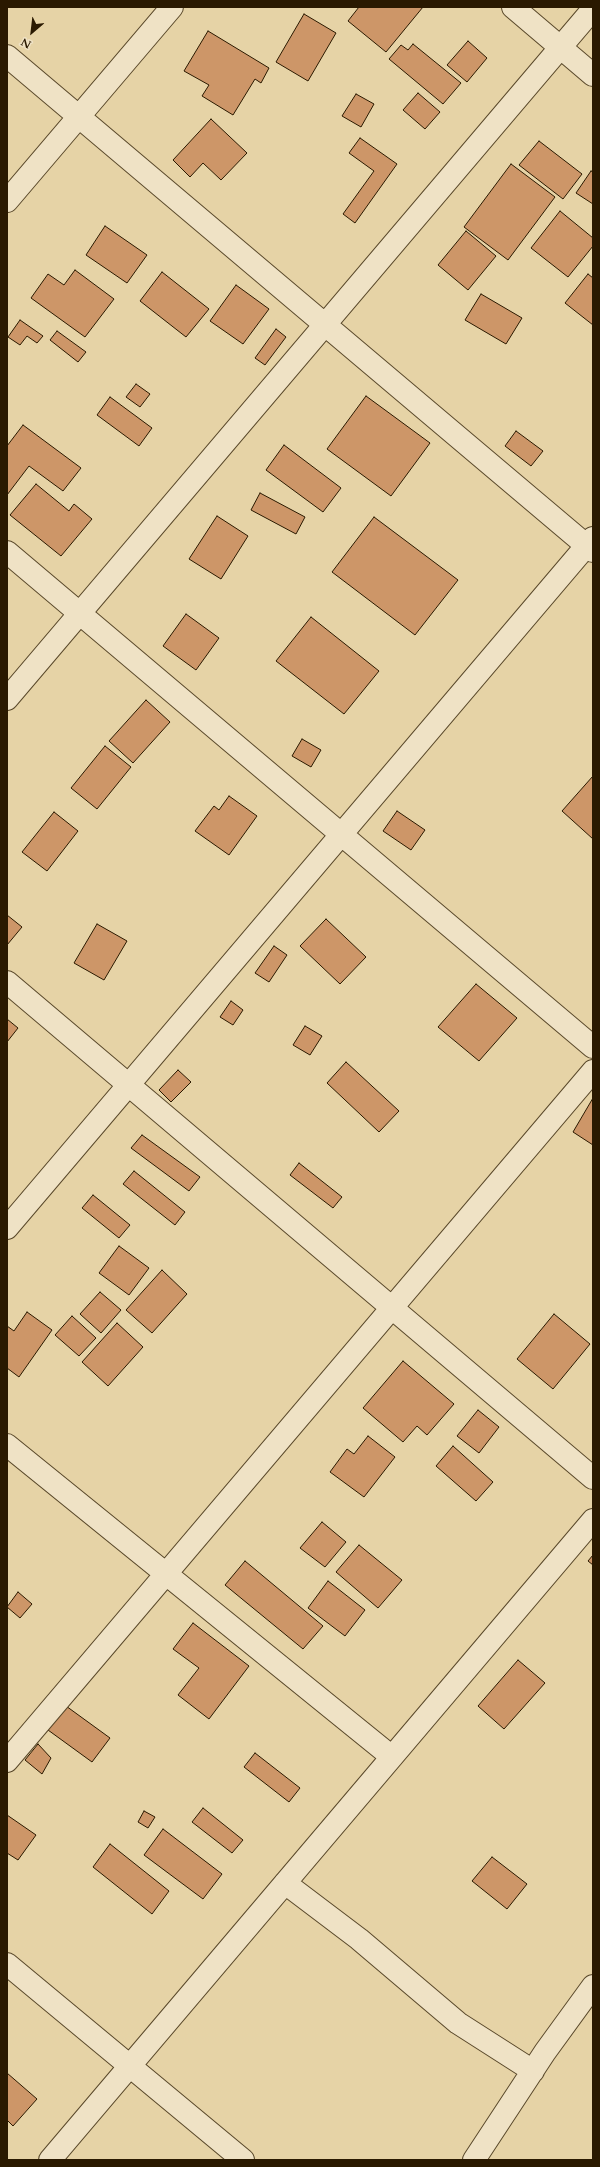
<!DOCTYPE html>
<html>
<head>
<meta charset="utf-8">
<style>
	body { margin:0 }
	#map { position:relative; width:600px; height:2167px; overflow:hidden; background:#e6d3a6; font-family:Cardo,serif }
	canvas { display:block }
	.frame { position:absolute; inset:0; border:8px solid #2a1900; pointer-events:none }
	.north { position:absolute; left:12px; top:12px; width:40px; height:40px; -webkit-text-stroke:3px #efe2c5; paint-order:stroke; rotate:208deg; font-size:11px; font-weight:700; line-height:16px; text-align:center; color:#2a1900 }
	.north::after { content:''; display:block; margin:auto; width:14px; height:18px; background:#2a1900; clip-path:polygon(50% 0,100% 100%,50% 72%,0 100%) }
</style>
</head>
<body>
<div id="map">
<canvas width="600" height="2167"></canvas>
<div class="frame"></div>
<div class="north">N</div>
</div>
<script>
const ctx = document.querySelector('canvas').getContext('2d');
ctx.lineJoin = 'round';
function fill(path, color) { ctx.fillStyle = color; ctx.fill(path, 'evenodd'); }
const toPath = rows => new Path2D(rows.map(r => 'M' + r).join(''));
function strokePath(path, color, width, dash) { ctx.strokeStyle = color; ctx.lineWidth = width; ctx.lineCap = dash ? 'butt' : 'round'; ctx.setLineDash(dash || []); ctx.stroke(path); }
const building = toPath([
	[359,7,423,7,386,52,348,21,359,7],
	[304,14,336,33,308,81,276,62,304,14],
	[208,31,269,68,261,83,255,79,233,115,202,96,209,85,184,71,208,31],
	[468,41,487,58,467,82,447,65,468,41],
	[413,44,461,83,443,104,389,59,401,45,408,50,413,44],
	[418,93,440,112,425,129,403,110,418,93],
	[356,94,374,104,361,127,342,116,356,94],
	[211,119,247,153,221,180,203,163,190,177,173,160,211,119],
	[360,138,397,164,355,223,343,214,374,171,349,153,360,138],
	[539,141,582,174,563,199,519,165,539,141],
	[511,164,555,197,508,260,464,227,511,164],
	[591,171,593,172,593,204,576,193,591,171],
	[560,211,593,238,593,246,568,277,531,248,560,211],
	[105,226,147,255,127,283,86,255,105,226],
	[466,231,496,256,468,290,438,265,466,231],
	[75,270,114,299,85,337,31,298,48,274,64,285,75,270],
	[162,272,209,309,186,337,140,301,162,272],
	[588,274,593,278,593,325,565,303,588,274],
	[236,285,269,309,243,344,210,321,236,285],
	[481,294,522,318,506,344,465,320,481,294],
	[20,320,43,336,37,343,27,336,20,345,8,337,20,320],
	[276,329,286,337,265,365,255,358,276,329],
	[57,331,86,352,78,362,50,340,57,331],
	[136,384,150,394,140,407,126,397,136,384],
	[366,396,430,443,391,496,327,449,366,396],
	[110,397,152,428,139,446,97,415,110,397],
	[23,425,81,468,63,491,29,466,7,495,7,446,23,425],
	[516,431,543,451,531,466,505,446,516,431],
	[284,445,341,488,323,512,266,470,284,445],
	[36,484,69,511,74,504,92,519,61,556,10,515,36,484],
	[260,493,305,517,296,534,251,510,260,493],
	[217,516,248,536,221,579,189,559,217,516],
	[374,517,458,580,415,635,332,572,374,517],
	[186,614,219,638,196,670,163,646,186,614],
	[311,617,379,671,344,714,276,661,311,617],
	[146,700,170,722,133,763,109,741,146,700],
	[302,739,321,750,311,767,292,756,302,739],
	[105,746,131,767,97,809,71,788,105,746],
	[593,776,593,839,562,811,593,776],
	[229,796,257,816,229,855,195,831,214,806,219,810,229,796],
	[397,811,425,830,411,850,383,831,397,811],
	[54,812,78,831,47,871,22,852,54,812],
	[7,915,22,927,7,945,7,915],
	[326,919,366,957,340,984,300,946,326,919],
	[97,924,127,941,104,980,74,963,97,924],
	[274,946,287,955,269,982,255,973,274,946],
	[476,984,517,1018,479,1061,438,1027,476,984],
	[231,1001,243,1010,233,1025,220,1017,231,1001],
	[7,1019,18,1028,7,1042,7,1019],
	[305,1026,322,1036,310,1055,293,1045,305,1026],
	[346,1062,399,1111,379,1132,327,1083,346,1062],
	[178,1070,191,1082,171,1102,159,1090,178,1070],
	[593,1098,593,1145,573,1132,593,1098],
	[142,1135,200,1177,189,1191,131,1148,142,1135],
	[299,1163,342,1197,333,1208,290,1175,299,1163],
	[134,1171,185,1212,175,1225,123,1184,134,1171],
	[93,1195,130,1225,119,1238,82,1208,93,1195],
	[119,1246,149,1268,129,1295,99,1273,119,1246],
	[162,1270,187,1294,152,1333,126,1310,162,1270],
	[100,1292,121,1310,101,1333,80,1314,100,1292],
	[27,1312,52,1330,19,1377,7,1368,7,1326,14,1331,27,1312],
	[554,1314,590,1344,553,1389,517,1359,554,1314],
	[72,1316,96,1338,79,1356,55,1335,72,1316],
	[117,1323,143,1347,108,1386,82,1362,117,1323],
	[403,1361,454,1404,427,1435,417,1426,403,1442,363,1408,403,1361],
	[478,1410,499,1427,479,1453,457,1436,478,1410],
	[368,1436,395,1457,364,1497,330,1472,347,1449,354,1454,368,1436],
	[453,1446,493,1482,476,1501,436,1466,453,1446],
	[322,1522,346,1542,325,1567,300,1548,322,1522],
	[359,1545,402,1580,378,1608,336,1572,359,1545],
	[593,1555,593,1565,588,1561,593,1555],
	[245,1561,323,1626,303,1649,225,1585,245,1561],
	[328,1581,365,1610,345,1636,308,1608,328,1581],
	[18,1592,32,1604,20,1618,7,1607,18,1592],
	[193,1623,249,1666,209,1719,178,1695,199,1668,173,1649,193,1623],
	[518,1660,545,1683,504,1729,478,1706,518,1660],
	[66,1706,110,1738,92,1762,48,1730,66,1706],
	[38,1744,51,1758,42,1774,25,1760,38,1744],
	[255,1753,300,1788,289,1802,244,1767,255,1753],
	[203,1808,243,1840,232,1853,192,1822,203,1808],
	[144,1811,155,1817,148,1828,138,1822,144,1811],
	[7,1815,36,1835,18,1860,7,1853,7,1815],
	[163,1829,222,1874,203,1899,144,1855,163,1829],
	[110,1844,169,1891,152,1914,93,1867,110,1844],
	[492,1857,527,1884,507,1909,472,1881,492,1857],
	[7,2073,37,2099,13,2126,7,2120,7,2073]
]);
const minor = toPath([
	[513,7,593,75],
	[7,56,593,551],
	[7,201,172,7],
	[7,552,593,1047],
	[7,699,593,9],
	[7,982,593,1478],
	[7,1228,593,538],
	[7,1445,392,1757],
	[7,1761,593,1071],
	[285,1883,359,1939,458,2023,533,2071],
	[7,1964,243,2160],
	[50,2160,593,1520],
	[474,2160,545,2052,593,1986]
]);
fill(building, '#cd9668');
strokePath(building, '#2a1900', 1);
strokePath(minor, '#59482a', 24);
strokePath(minor, '#efe2c5', 22);
</script>
</body>
</html>
